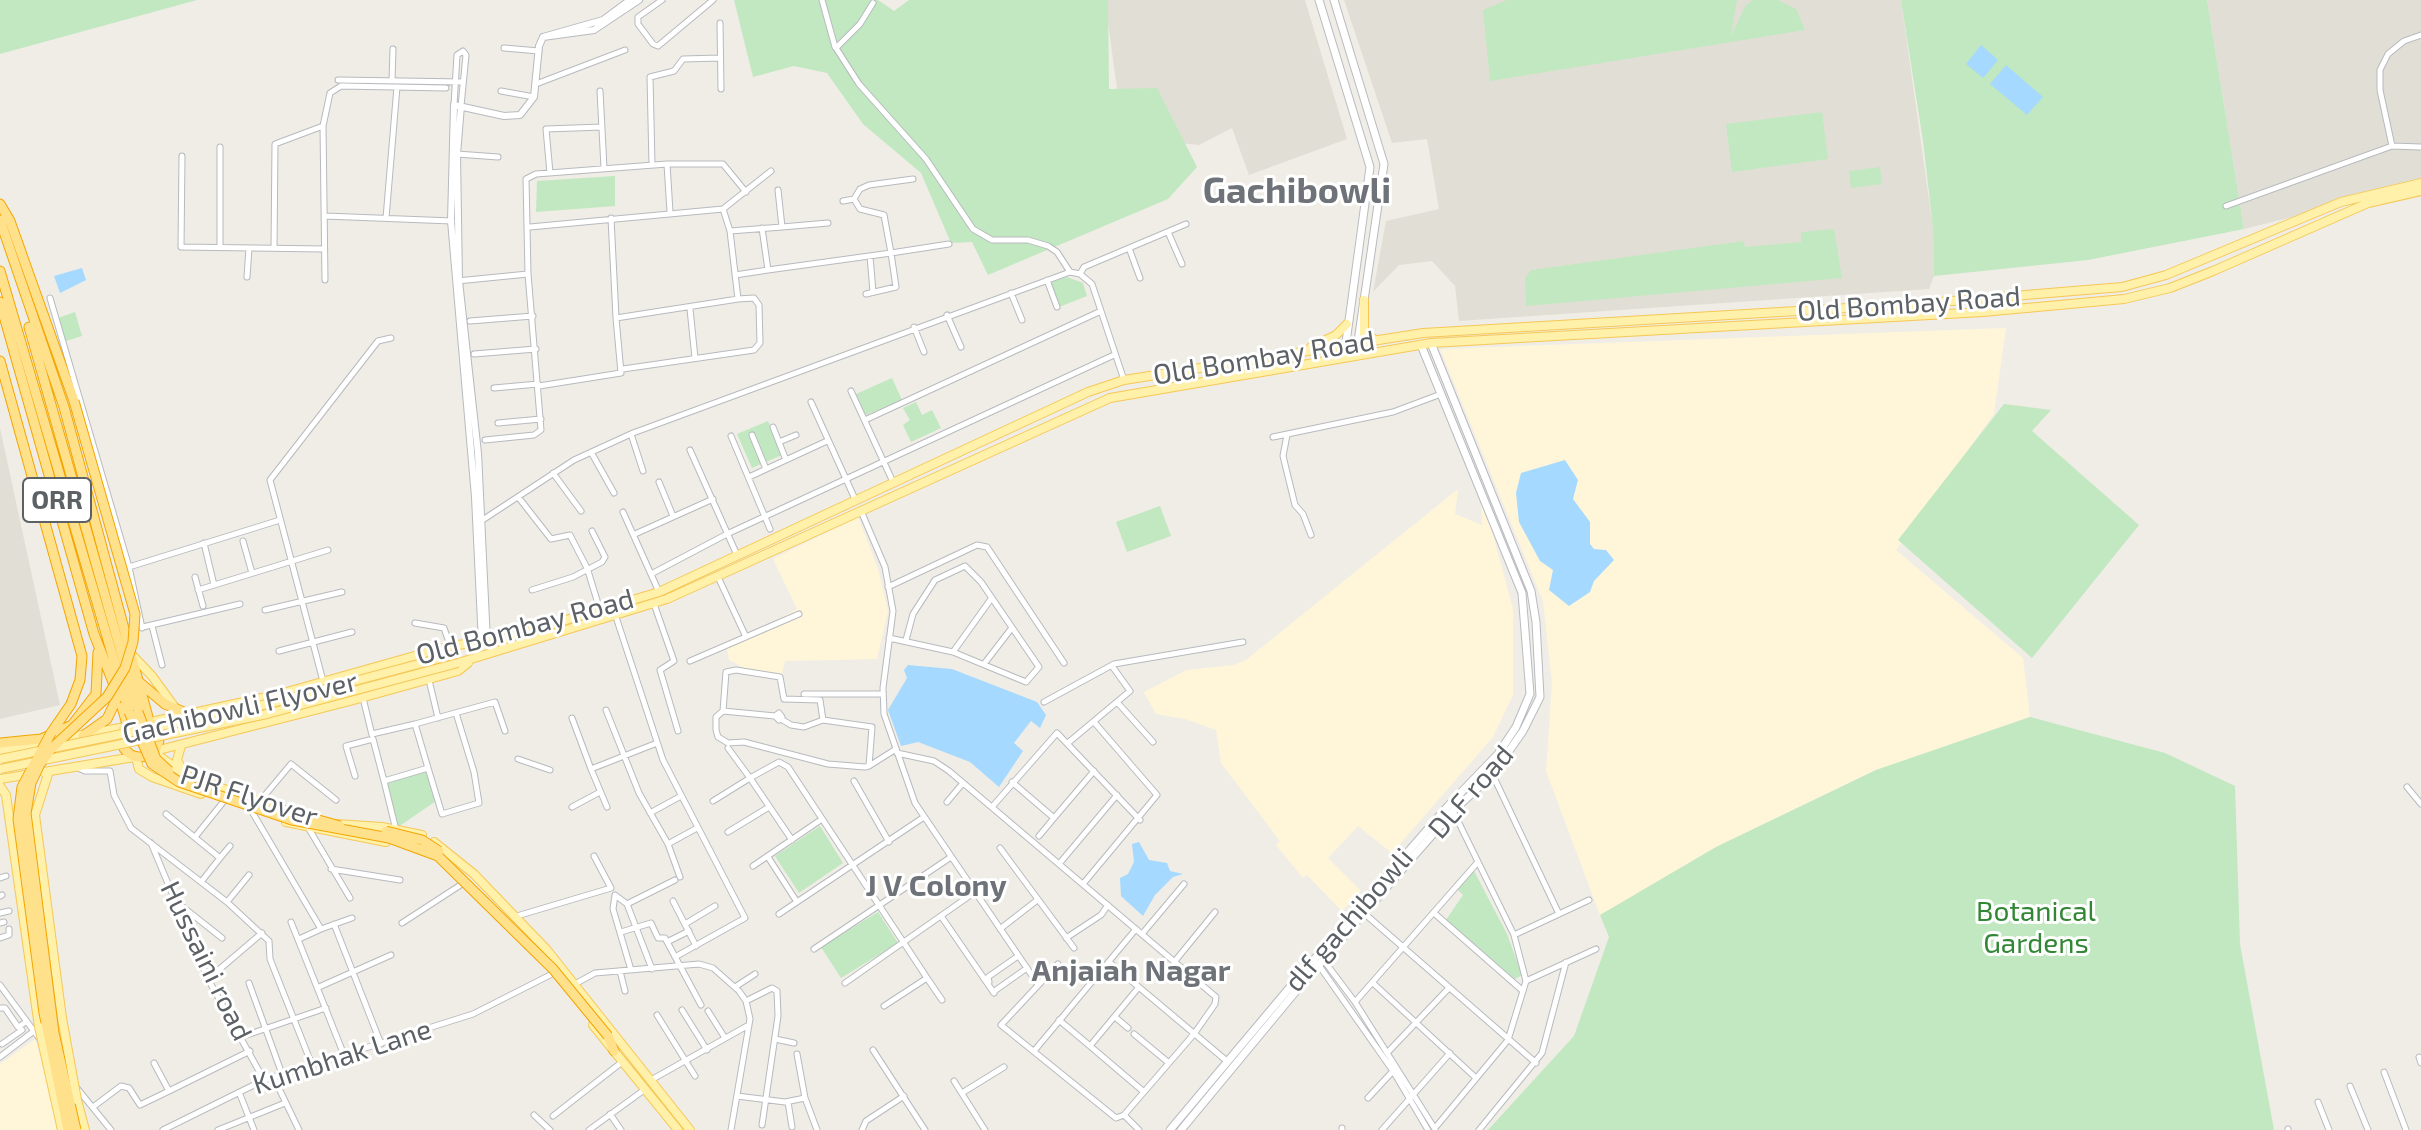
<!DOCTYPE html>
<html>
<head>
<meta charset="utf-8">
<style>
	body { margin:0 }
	canvas { display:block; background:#efede5 }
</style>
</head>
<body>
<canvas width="2421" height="1130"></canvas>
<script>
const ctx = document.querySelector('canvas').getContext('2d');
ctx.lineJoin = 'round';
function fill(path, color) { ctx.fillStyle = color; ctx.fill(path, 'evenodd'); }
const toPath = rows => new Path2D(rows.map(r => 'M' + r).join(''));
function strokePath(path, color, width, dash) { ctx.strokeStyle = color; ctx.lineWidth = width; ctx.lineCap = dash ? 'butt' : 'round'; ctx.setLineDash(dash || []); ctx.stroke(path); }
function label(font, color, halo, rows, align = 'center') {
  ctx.font = font + ' "Exo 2",sans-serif'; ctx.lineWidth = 6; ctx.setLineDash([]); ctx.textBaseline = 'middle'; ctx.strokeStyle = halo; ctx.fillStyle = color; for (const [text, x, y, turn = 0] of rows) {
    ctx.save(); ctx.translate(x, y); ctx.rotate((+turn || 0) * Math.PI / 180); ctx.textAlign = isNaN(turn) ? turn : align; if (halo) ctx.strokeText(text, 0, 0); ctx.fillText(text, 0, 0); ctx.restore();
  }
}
const commercial = toPath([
	[2006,328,1994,414,1896,550,2023,658,2030,717,1876,770,1716,847,1600,915,1546,771,1552,683,1543,601,1440,349],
	[1480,487,1513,609,1513,695,1493,737,1392,853,1358,826,1328,858,1361,891,1342,911,1307,875,1303,878,1276,845,1280,841,1221,763,1216,730,1185,719,1156,714,1144,692,1187,670,1234,665,1246,660,1458,489,1455,514,1482,525],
	[858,517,878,569,888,611,877,659,785,661,782,674,746,669,729,660,727,647,797,609,773,559],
	[35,1039,48,1081,57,1130,0,1130,0,1064]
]);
const education = toPath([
	[1105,0,1305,0,1347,139,1249,175,1232,128,1199,145,1141,139,1119,104],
	[1344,0,1901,0,1933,228,1934,276,1929,289,1459,321,1455,286,1432,261,1399,265,1373,292,1386,221,1439,209,1427,139,1392,143],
	[2207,0,2421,0,2421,185,2244,229],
	[0,428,60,705,0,719]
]);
const green = toPath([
	[0,0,197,0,0,54],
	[734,0,878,0,894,11,909,0,1108,0,1109,89,1157,88,1197,167,1168,199,988,275,972,242,951,243,921,173,863,124,827,73,794,66,753,77],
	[1507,0,1737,0,1731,36,1746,5,1753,0,1778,0,1796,9,1805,30,1490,81,1483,10],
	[1901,0,2207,0,2244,229,2088,260,1934,276,1933,228,1923,141],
	[1822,112,1828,159,1732,172,1726,124],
	[1880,167,1882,184,1851,188,1849,171],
	[615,176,615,206,536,212,537,181],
	[1834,229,1842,278,1526,306,1525,278,1531,270,1744,241,1745,247,1801,242,1801,232],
	[1067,277,1083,283,1087,296,1059,307,1050,283],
	[75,312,82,336,66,341,58,318],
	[892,378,902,400,866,415,856,394],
	[916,402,922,415,932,410,941,428,911,442,903,425,910,420,903,408],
	[2004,404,2051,410,2032,431,2139,525,2032,658,1898,540],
	[768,421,782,455,752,468,737,434],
	[1160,506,1171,536,1127,552,1116,522],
	[2030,717,2165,753,2235,786,2240,944,2274,1130,1488,1130,1574,1036,1609,937,1600,915,1716,847,1876,770],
	[426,771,436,801,398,827,387,782],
	[820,826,843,863,799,893,775,856],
	[1474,871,1507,934,1522,975,1515,979,1446,920,1463,895,1457,889],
	[878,912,898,943,841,978,821,947]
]);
const water = toPath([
	[1981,45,1998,60,1983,78,1966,64],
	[2006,65,2043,97,2027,115,1990,84],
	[82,268,86,280,60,293,54,276],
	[1565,460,1578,480,1573,499,1590,522,1590,544,1594,549,1606,550,1614,560,1594,581,1590,592,1569,606,1549,590,1553,570,1540,561,1519,522,1516,493,1521,473],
	[908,665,952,669,1037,702,1046,715,1040,728,1031,721,1014,743,1023,751,999,787,970,762,918,742,901,746,888,710,907,678,904,670],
	[1139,842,1149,860,1167,863,1170,871,1183,874,1173,877,1155,895,1143,916,1121,896,1120,878,1128,874,1134,862,1132,844]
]);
const minor = toPath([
	[662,0,638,17,638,24,653,44,658,46,713,0],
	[822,0,835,47],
	[873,3,860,24,836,48,859,84,926,159,973,229,992,240,1028,240,1048,246,1057,252,1070,272],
	[720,23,721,89],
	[504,48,539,51],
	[338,80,463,82],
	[392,81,393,49],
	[536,84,625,50],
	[501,91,534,97],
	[600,91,604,168],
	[454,105,457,55,463,51,466,55,461,106],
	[2392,146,2380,90,2380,70,2388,54,2404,41,2421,35],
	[457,154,498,157],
	[182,156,181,247,324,249],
	[667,164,723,164,746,192],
	[652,165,650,77,674,71,683,59,720,58],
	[550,173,546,129,602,127],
	[854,199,860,189,869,185,913,179],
	[843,201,854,199,860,209,884,215,891,253,949,244],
	[2226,206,2392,146,2421,147],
	[723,209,771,171],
	[325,216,452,221],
	[386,218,397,87],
	[611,218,616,318],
	[530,227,723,209,730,231,738,299,616,318,621,373,539,386],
	[782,227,828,223],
	[730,231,782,227,778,190],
	[1168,232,1182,264],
	[220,248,220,147],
	[274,248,275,144,323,126],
	[1129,248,1140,278],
	[870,256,873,292],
	[768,270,891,253,896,287,866,294],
	[1080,274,1084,267,1186,224],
	[735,275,768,270,762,228],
	[247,277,249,248],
	[325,280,323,126,330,93,341,86,446,88],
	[1047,280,1057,307],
	[457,281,528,274],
	[1011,293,1022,320],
	[50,298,129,567,280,520],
	[690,309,695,358],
	[947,315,961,347],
	[470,321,533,316],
	[914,327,924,352],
	[474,354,536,349],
	[623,369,754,350,760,343,759,305,754,298,738,299],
	[494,388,538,384],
	[851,391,893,482],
	[811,402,855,499],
	[865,420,1101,311],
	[498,423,541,419],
	[773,427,786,460],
	[631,434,643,471],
	[752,435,766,469],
	[1287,435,1283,456,1295,505,1303,514,1311,535],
	[731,436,770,529],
	[1273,437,1393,412,1441,394],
	[485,440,534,435,541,430,528,274,526,179,536,174,667,164,670,212],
	[779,442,796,435],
	[690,450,737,555],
	[591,452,614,493],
	[553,473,581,511],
	[749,477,827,441],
	[659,482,673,516],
	[519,498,551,539,570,535,587,568],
	[861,511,885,567,893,611,883,688,884,714,915,803,1037,983],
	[623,512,659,592],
	[481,521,574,460,633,433,1070,272,1080,274,1092,284,1124,380],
	[635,534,713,499],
	[243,541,252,573],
	[204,543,214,585],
	[129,567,142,628],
	[588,571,600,610],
	[653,573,727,534,1114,355],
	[195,577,203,606],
	[718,577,746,637],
	[888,587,977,545,987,547,1064,663],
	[198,590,328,550],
	[532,590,573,577,602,562,605,557,592,531],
	[654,604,674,661,660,670,678,731],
	[265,610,342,592],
	[616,617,663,760,745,918,675,957],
	[415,623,444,628,450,645],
	[152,626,162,665],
	[143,627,240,604],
	[889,638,953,652,1026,682,1039,667,981,582,965,566,935,580,913,614,906,640],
	[279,651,352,632],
	[953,652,991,599],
	[690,661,799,614],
	[984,664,1011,629],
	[429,680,438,718],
	[323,681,270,480,378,341,391,338],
	[804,694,883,694],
	[363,698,372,735],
	[1044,702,1114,664,1243,642],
	[1117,702,1153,742],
	[606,710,639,793,668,844,680,877],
	[723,711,775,716],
	[779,713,782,717,779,720,775,716,779,713],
	[572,718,591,769],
	[781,719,791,725,804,727,823,720],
	[372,734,415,724],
	[1069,742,1130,691,1112,666],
	[728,748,750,778,779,762,788,767,927,978,884,1006],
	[897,753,934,761,949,771,1216,997,1215,1004,1194,1034,1124,1115,1116,1118,1001,1025,1058,964],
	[518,759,550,770],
	[1488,765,1559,914],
	[869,766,872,727,823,720,820,700,784,699,780,677,736,670,726,672,723,711,716,717,716,730,718,737,728,743,744,742,828,764,865,767,869,766,896,749],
	[78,768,85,771,110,771,114,795,131,828,227,902,269,941,270,959,312,1065],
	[428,768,442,814,479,803,474,772,456,713],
	[355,776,346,746,373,739,384,781,428,768,415,724,495,702,505,731],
	[384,781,396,830],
	[854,781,889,842],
	[1012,782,1054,818,1094,771],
	[2407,787,2421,804],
	[260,801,291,764,336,800],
	[713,801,750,778,792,840],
	[947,802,963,783],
	[572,807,600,792],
	[607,807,591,769,657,743],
	[992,807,1057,733,1140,820],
	[251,810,321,929,352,918],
	[650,813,681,796],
	[166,814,220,858,201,882],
	[309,829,350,898],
	[728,832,769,807],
	[1039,836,1054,818],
	[195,837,224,801],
	[151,843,208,979,264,1080],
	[668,844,697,828],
	[1000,848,1074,948],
	[768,857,797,902],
	[220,858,230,846],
	[1059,864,1117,795],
	[753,866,822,819],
	[331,869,400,880],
	[0,878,6,876],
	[1083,884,1157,795,1094,722],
	[0,896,2,895],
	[174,900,222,938],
	[673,901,696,946],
	[227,902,249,875],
	[627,904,652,969],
	[0,913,9,911],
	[1434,913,1523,991],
	[779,914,924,817],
	[1365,914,1536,1063],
	[517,916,611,888,594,856],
	[941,916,994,993],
	[291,922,344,1055],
	[0,923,4,922],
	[402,923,462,884],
	[334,924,381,1044],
	[685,924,715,906],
	[1000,929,1036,901],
	[621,932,651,923,658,938,665,938,701,1005],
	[1142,934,1184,884],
	[1514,935,1589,900],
	[0,938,9,935,9,929],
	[1066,938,1101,915,1108,905],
	[299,939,321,929],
	[667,942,689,931],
	[814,949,951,857],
	[1319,954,1355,1002,1435,1129],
	[1175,961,1215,912],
	[1109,962,1228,1062],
	[1318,964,1393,1071,1428,1130],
	[631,970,613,909,615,895,627,904,675,880],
	[620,971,625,991],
	[927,978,942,1000],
	[208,979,262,933],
	[1526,981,1596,949],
	[989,982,988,977,1018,956],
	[249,983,282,1074],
	[845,983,975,892],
	[575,984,595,973,699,964,713,968,739,991,746,1001,750,1019,731,1130],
	[1374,984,1476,1078],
	[0,985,39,1038],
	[319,987,391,955],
	[735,987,755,974],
	[993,992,1027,968],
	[746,1001,772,988,777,991,778,1016,762,1125],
	[1355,1002,1477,863],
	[0,1008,5,1008,18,1027,26,1022],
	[682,1010,707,1050],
	[708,1011,725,1038],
	[657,1015,695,1076],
	[1115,1017,1128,1028],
	[1059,1020,1090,1046,1139,987],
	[1134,1034,1169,1063],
	[241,1037,326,1008],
	[775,1039,794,1043],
	[2,1044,22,1030],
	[1090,1046,1144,1092],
	[873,1050,925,1130],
	[1034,1051,1136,929],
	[1387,1053,1448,989],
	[797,1054,805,1098,817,1130],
	[0,1057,34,1031],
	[2419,1057,2421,1063],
	[2384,1072,2406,1130],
	[273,1076,299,1130],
	[651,1080,747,1026],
	[954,1081,985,1130],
	[2350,1086,2368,1130],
	[76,1087,111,1130],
	[169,1091,250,1051],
	[239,1092,254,1130],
	[962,1093,1004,1067],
	[737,1096,785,1102,805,1098],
	[1368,1098,1393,1071],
	[788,1102,792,1127],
	[2318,1102,2329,1130],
	[93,1107,121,1086,129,1088,140,1105,169,1091,154,1063],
	[610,1114,621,1130],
	[534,1115,550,1130],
	[1124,1115,1139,1130],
	[553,1116,622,1062],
	[1435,1128,1508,1040,1526,981,1514,935,1453,811],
	[2288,1129,2288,1130],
	[163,1130,264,1080,473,1014,552,974],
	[218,1130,285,1103],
	[589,1130,644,1090],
	[862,1130,866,1121,904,1096],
	[1342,1130,1342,1128],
	[1382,1130,1450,1053],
	[1479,1130,1542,1053,1566,962]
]);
const tertiary = toPath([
	[630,0,603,20,543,37,594,30,639,0],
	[461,106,457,154,459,281,478,453,487,642],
	[482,643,475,497,451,221,454,105,504,116,520,115,534,97,539,46,543,37]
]);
const secondary = toPath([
	[1319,0,1370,167,1344,357],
	[1334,0,1384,164,1356,355],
	[1170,1130,1291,986,1448,806,1498,754,1516,727,1530,694,1522,593,1421,345],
	[1181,1130,1297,990,1453,811,1493,774,1523,731,1540,697,1536,622,1531,591,1431,343]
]);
const primary = toPath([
	[1364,300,1364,334,1376,340],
	[1311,347,1336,335,1347,324],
	[133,656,152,676,176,709],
	[458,663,667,599,1110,398,1431,343,1983,312,2124,299,2170,288,2213,271,2368,203,2421,191],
	[151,722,276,695,450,646,503,639,659,592,1088,392,1124,380,1423,333,1916,304,2122,287,2166,275,2341,202,2421,183],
	[181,746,177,760,185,775],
	[0,750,125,727],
	[155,751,350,701,458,671,468,663],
	[159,756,186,775,262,803],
	[136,757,139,769,152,777,201,794],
	[49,771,35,815,62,1018],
	[44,772,134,757],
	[0,779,31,774],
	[0,786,6,795,39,1027],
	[286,822,386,842],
	[336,824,382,827,422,835],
	[434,842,474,874,547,950,690,1130],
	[593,1025,678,1130],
	[77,1100,85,1130]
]);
const motorway = toPath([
	[0,204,10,221,74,401],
	[0,220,64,407,149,721],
	[0,271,129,712],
	[0,302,94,634,116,690],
	[29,327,138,712],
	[0,361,82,656,80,680,71,704,51,733],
	[139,682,165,704,186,713],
	[122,707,127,724],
	'121 738a19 19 0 1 1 38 0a19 19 0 1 1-38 0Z',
	[83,736,107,719,118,696],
	[0,743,41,739,72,725,96,694,98,652],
	[608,1036,614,1051]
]);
const primaryBridge = toPath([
	[0,759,272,703,456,654],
	[0,769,267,714,458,663],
	[62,1018,77,1100],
	[39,1027,62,1130]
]);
const motorwayBridge = toPath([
	[74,401,135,614,133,642,125,668,107,697,52,748,40,764,31,783,26,813,54,1033,76,1130],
	[129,712,152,764,179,782,292,820,389,838,438,856,553,969,608,1036],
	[138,712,156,759,169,771],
	[51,733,22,787,18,819,44,1013,68,1130],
	[258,803,340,826],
	[386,831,422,840,439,851]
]);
const shields = [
	[57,500,68]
];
const shieldNames = [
	["ORR",57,500]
];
const streetNames = [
	["Old Bombay Road",1909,304,-4],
	["Old Bombay Road",1264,358,-9],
	["Old Bombay Road",525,627,-15],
	["Gachibowli Flyover",240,708,-13],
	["DLF road",1471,792,-49],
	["PJR Flyover",249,796,18],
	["dlf gachibowli",1349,920,-49],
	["Hussaini road",206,961,64],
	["Kumbhak Lane",342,1057,-18]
];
const parkNames = [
	["Botanical",2036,912],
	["Gardens",2036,944]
];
const neighbourhoodNames = [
	["J V Colony",936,886],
	["Anjaiah Nagar",1131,971]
];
const districtNames = [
	["Gachibowli",1297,191]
];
fill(commercial, '#fff6da');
fill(education, '#e1dfd5');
fill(green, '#c1e8c0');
fill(water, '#a5d9ff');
strokePath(minor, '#b7babf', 7);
strokePath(tertiary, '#b7babf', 8);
strokePath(secondary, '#b8bbc1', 9);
strokePath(primary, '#f6c857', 10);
strokePath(motorway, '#f4a500', 11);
strokePath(minor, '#fff', 5);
strokePath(tertiary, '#fff', 6);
strokePath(secondary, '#fff', 7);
strokePath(primary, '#fff0aa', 8);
strokePath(motorway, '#ffe18c', 9);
strokePath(primaryBridge, '#f6c857', 10, []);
strokePath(motorwayBridge, '#f4a500', 11, []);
strokePath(primaryBridge, '#fff0aa', 8);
strokePath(motorwayBridge, '#ffe18c', 9);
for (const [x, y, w] of shields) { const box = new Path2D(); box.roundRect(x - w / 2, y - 22, w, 44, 6); ctx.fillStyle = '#fff'; ctx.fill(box); strokePath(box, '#5c6166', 2); }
label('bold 26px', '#5c6166', null, shieldNames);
label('28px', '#5c6166', '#fff', streetNames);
label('28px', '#328735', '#fff', parkNames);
label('bold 30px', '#6d7378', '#fff', neighbourhoodNames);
label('bold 36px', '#6d7378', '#fff', districtNames);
</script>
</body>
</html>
